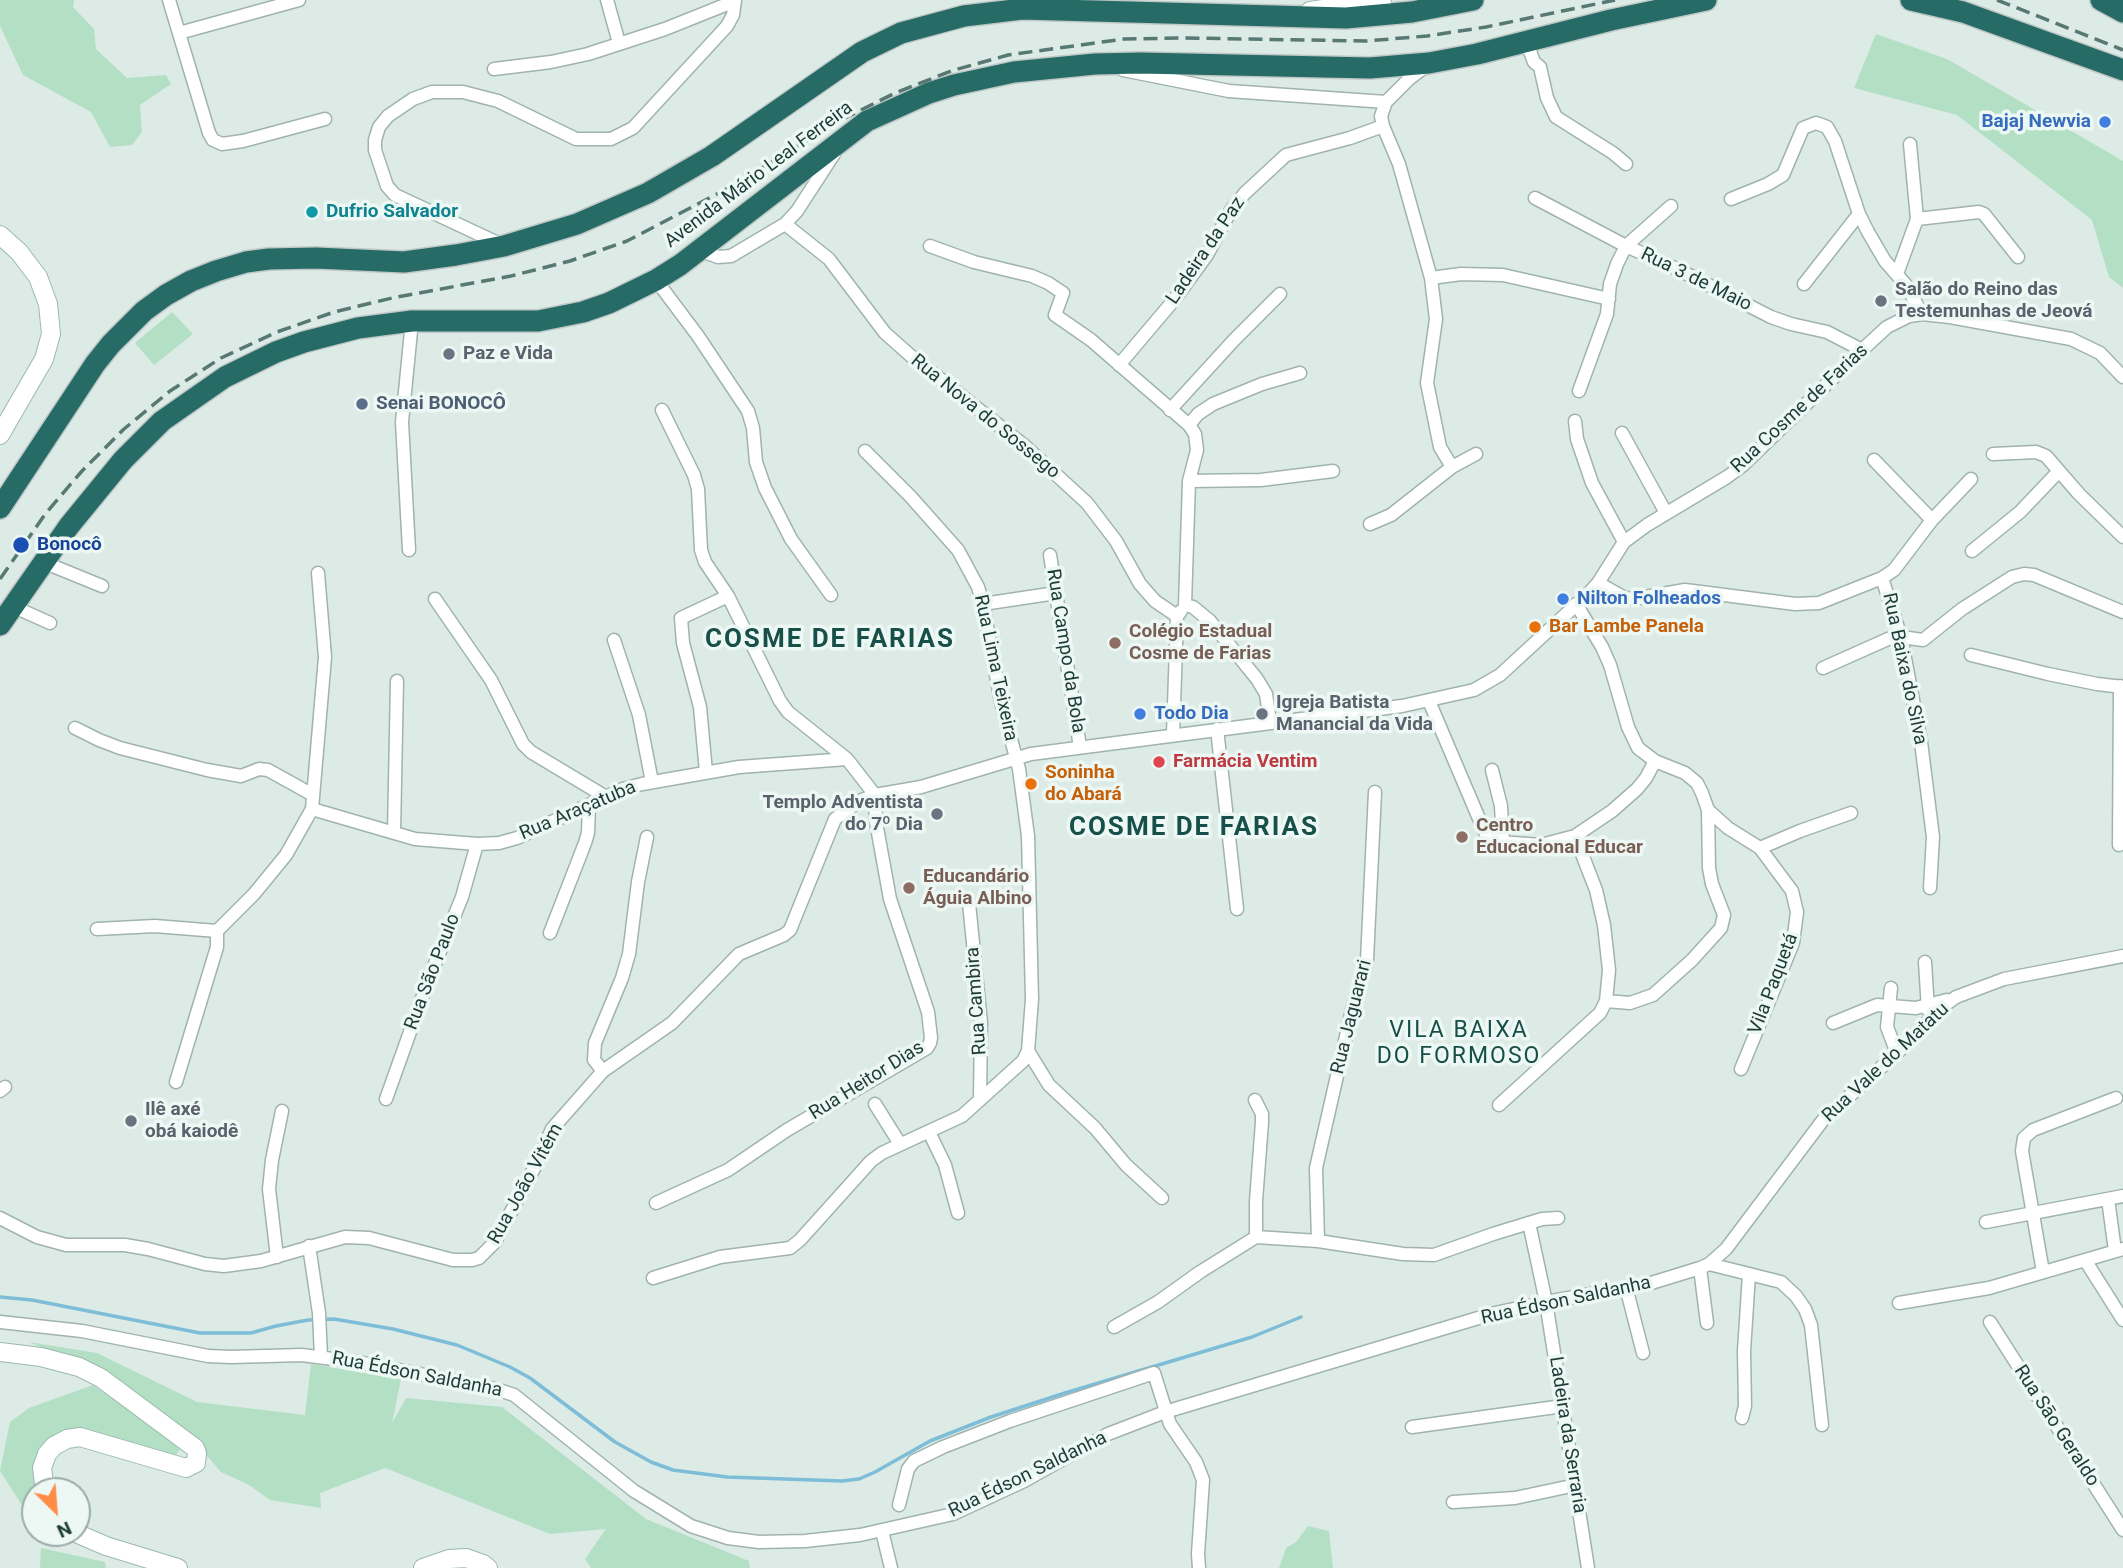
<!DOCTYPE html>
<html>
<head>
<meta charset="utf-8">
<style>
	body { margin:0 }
	#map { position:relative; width:2123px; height:1568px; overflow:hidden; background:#ddebe6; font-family:Roboto,sans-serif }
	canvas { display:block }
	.north { position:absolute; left:21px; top:1477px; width:70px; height:70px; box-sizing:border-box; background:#edf7f4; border:2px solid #9aaca8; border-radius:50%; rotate:155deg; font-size:19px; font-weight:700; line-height:28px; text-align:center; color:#1d3c37 }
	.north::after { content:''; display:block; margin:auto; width:24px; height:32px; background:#ff8d47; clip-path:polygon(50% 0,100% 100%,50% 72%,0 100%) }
</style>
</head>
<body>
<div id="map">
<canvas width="2123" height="1568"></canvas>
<div class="north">N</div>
</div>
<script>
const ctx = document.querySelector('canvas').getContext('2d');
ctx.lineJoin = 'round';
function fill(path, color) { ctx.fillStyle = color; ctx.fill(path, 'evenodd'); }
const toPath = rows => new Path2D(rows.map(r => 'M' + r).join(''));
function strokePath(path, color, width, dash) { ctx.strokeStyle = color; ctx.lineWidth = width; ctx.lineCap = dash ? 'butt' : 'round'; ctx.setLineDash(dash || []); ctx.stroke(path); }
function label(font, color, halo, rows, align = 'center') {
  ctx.font = font + ' Roboto,sans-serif'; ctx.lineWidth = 7; ctx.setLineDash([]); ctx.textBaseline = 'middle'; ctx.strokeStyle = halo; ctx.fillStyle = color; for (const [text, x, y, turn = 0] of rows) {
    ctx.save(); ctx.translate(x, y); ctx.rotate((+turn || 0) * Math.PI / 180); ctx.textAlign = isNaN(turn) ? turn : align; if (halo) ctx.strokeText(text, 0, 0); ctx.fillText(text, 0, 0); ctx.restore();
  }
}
const green = toPath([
	[0,0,74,0,73,7,94,29,96,49,127,78,166,75,171,84,140,105,142,132,132,145,110,147,91,112,23,75,0,26],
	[1876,34,1947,59,2123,161,2123,288,2109,277,2092,220,1957,115,1854,88],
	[172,312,193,334,154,365,135,343],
	[29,1342,97,1353,197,1402,305,1415,311,1364,401,1379,392,1423,406,1398,502,1407,646,1519,749,1561,750,1568,591,1568,585,1559,606,1529,550,1534,385,1468,320,1493,321,1508,270,1500,249,1485,221,1472,209,1458,93,1369],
	[93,1385,157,1430,180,1449,176,1455,69,1430,50,1438,38,1455,34,1482,37,1491,35,1511,27,1513,0,1471,10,1422,29,1408],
	[1308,1526,1329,1531,1333,1568,1279,1568,1286,1548,1296,1542],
	[41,1548,105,1562,106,1568,40,1568]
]);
const stream = toPath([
	[0,1297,32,1300,200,1333,251,1333,276,1326,308,1320,334,1319,393,1329,457,1345,510,1367,530,1378,615,1442,651,1462,673,1470,727,1477,842,1481,859,1479,875,1472,930,1441,991,1417,1065,1393,1252,1337,1301,1317]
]);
const street = toPath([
	[169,0,209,133,213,140,222,144,243,141,325,119],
	[607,0,619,43],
	[179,33,299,0],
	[1526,41,1534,62,1540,67,1547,98,1556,117,1613,153,1626,164],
	[1426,66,1409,79,1386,102,1381,116,1383,126,1399,164,1431,278,1436,319,1427,383,1440,447,1452,467],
	[494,69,551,62,588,54,665,29,735,1],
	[1123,70,1229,91,1386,102],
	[1535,198,1626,246,1679,270,1771,317,1791,324,1827,332,1862,350],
	[1731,199,1768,184,1783,175,1803,128,1816,123,1827,127,1835,141,1859,214,1868,232,1885,261,1906,285,1922,314],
	[1917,219,1979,212,1984,214,2018,257],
	[785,224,829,259,885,333,911,356,1026,447,1087,503,1116,541,1140,584,1155,601,1177,616],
	[500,244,395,195,387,186,375,150,375,140,379,127,388,116,413,99,432,92,463,92,498,101,576,139,611,139,633,128,727,26,733,15,735,0],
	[930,246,974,262,1032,276,1048,283,1063,293,1055,315,1091,340,1189,425,1195,434,1197,450,1189,481,1185,605,1193,607,1210,621,1257,679,1266,694,1270,722],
	[699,250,718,257,731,256,785,224,797,211,834,154],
	[1897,274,1917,219,1910,144],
	[1431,278,1461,274,1503,275,1609,299],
	[656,280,698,336,748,411,753,428,756,462,765,488,791,539,831,595],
	[1804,284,1859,214],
	[1119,365,1174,300,1207,255,1231,210,1245,193,1286,155,1350,138,1383,126],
	[1579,391,1607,314,1610,284,1617,264,1626,246,1671,206],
	[662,410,694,475,698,489,701,550,705,562,728,596,780,701,788,712,847,759,875,795],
	[1170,410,1234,340,1280,294],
	[1575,421,1577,439,1592,483,1624,542],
	[1189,425,1198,414,1213,404,1262,384,1300,373],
	[1622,433,1666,513],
	[1993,454,2036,452,2046,456,2079,494,2123,537],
	[1874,460,1932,520],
	[1189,481,1261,480,1333,471],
	[1370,524,1391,515,1452,467,1476,454],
	[409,550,402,422,412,321],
	[1972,551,2020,512,2059,471],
	[1050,555,1080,747],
	[43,562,102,586],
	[1882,578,1901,637,1921,742,1933,837,1930,888],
	[1598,583,1625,598,1634,599,1685,590,1795,604,1819,603,1882,578,1894,570,1932,520,1971,479],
	[435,599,491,680,523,744,531,752,606,797],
	[983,604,1056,593],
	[1576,604,1602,647,1610,665,1628,727,1638,748,1655,761,1685,773,1697,783,1702,793,1708,810,1709,868,1712,884,1724,915,1721,928,1692,960,1653,995,1630,1003,1606,1001],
	[12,606,50,623],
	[614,640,639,715,652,782],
	[1971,655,2048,674,2097,684,2123,687],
	[1823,668,1888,639,1901,637,1923,640,1962,609,2012,577,2024,574,2034,575,2123,612],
	[1429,701,1483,828,1487,836,1499,842,1541,845,1575,836,1612,811,1637,789,1646,778,1655,761],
	[75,728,99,740,120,748,207,770,241,776,259,769,268,770,313,795],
	[1217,729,1237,909],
	[1173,735,1177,616,1181,611],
	[1492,770,1501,806,1503,843],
	[706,772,700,707,683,643,681,618,728,596],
	[312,809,415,839,477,844,499,843,517,838,623,789,642,784,739,767,847,759],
	[1708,810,1728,828,1760,848,1792,891,1797,912,1793,943,1741,1069],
	[394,833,397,681],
	[2119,845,2120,686],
	[1760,848,1800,831,1851,813],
	[969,903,981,1023,980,1100],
	[97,929,155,926,217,931],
	[217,931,254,894,286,855,312,809,325,657,318,573],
	[550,933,585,843,588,833,589,806],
	[1925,962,1928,1010],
	[1891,988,1887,1027,1897,1053],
	[1833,1023,1877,1005,1916,1008,1947,1000],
	[1028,1051,1049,1085,1095,1128,1126,1165,1162,1198],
	[603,1071,594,1060,595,1043,622,978,629,954,638,882,647,837],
	[176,1082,217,947,217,931],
	[0,1091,5,1087],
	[386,1099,430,976,462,897,477,844],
	[1255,1100,1262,1114,1262,1122,1256,1201,1256,1237],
	[875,1104,900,1144],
	[1499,1105,1600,1013,1606,1001,1609,970,1604,925,1596,890,1575,836],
	[929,1132,945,1165,958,1213],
	[2108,1199,2115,1251],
	[656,1203,728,1170,787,1130,927,1048,930,1043,931,1038,928,1012,890,899,876,822,875,795],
	[0,1218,37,1237,66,1245,125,1245,148,1249,205,1264,224,1266,261,1261,345,1237,369,1238,453,1260,472,1260,479,1258,495,1242,538,1161,552,1129,603,1071,672,1023,739,954,784,935,790,930,835,819,859,801,875,795,921,787,1031,754,1402,706,1474,690,1500,675,1589,593,1598,583,1624,542,1647,525,1727,477,1742,466,1862,350,1887,327,1909,316,1922,314,1950,317,2071,339,2100,353,2123,377],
	[1986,1222,2123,1196],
	[1529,1223,1546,1302,1588,1568],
	[1318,1241,1316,1168,1352,1010,1367,960,1375,792],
	[309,1246,319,1313,321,1357],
	[277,1257,269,1189,272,1160,282,1111],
	[2085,1260,2123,1320],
	[1709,1264,1781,1282,1796,1296,1805,1309,1811,1325,1822,1425],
	[1700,1268,1707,1323],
	[2043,1272,2022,1151,2024,1138,2033,1130,2116,1098],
	[653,1278,720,1257,790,1248,800,1240,871,1161,882,1153,962,1116,1023,1061,1028,1051,1032,999,1028,836,1019,769,1001,702,983,604,978,587,958,550,910,496,865,451],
	[1626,1287,1643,1353],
	[1899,1303,1989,1288,2123,1249],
	[0,1322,82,1331,208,1356,231,1357,302,1355,363,1363,496,1389,514,1395,634,1491,691,1526,728,1538,759,1542,805,1541,860,1535,953,1514,1024,1481,1108,1434,1165,1412,1495,1313,1546,1302,1648,1284,1700,1268,1709,1264,1726,1249,1823,1120,1897,1053,1941,1008,1956,997,2004,979,2123,956],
	[1990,1322,2123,1530],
	[1114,1327,1158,1302,1200,1272,1256,1237,1318,1241,1403,1254,1434,1255,1493,1234,1542,1219,1558,1218],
	[1742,1418,1745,1406,1744,1351,1749,1274],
	[1412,1427,1563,1406],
	[1453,1502,1515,1498,1576,1485],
	[899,1505,908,1469,914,1461,943,1447,1010,1421,1154,1373,1170,1424,1196,1462,1203,1480,1198,1554,1199,1568],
	[882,1531,891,1568]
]);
const secondary = toPath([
	[1310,11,1382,0],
	[0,235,19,252,38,277,48,304,51,334,44,359,0,435],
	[0,1352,41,1357,79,1367,101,1378,195,1448,197,1453,196,1463,186,1468,80,1437,67,1439,54,1446,47,1454,42,1468,45,1491],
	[76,1533,106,1546,178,1568],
	[423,1568,449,1559,466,1558,483,1564,488,1568]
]);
const highway = toPath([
	[1911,0,1963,12,2123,70],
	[2101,0,2123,12],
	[0,508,95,364,111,344,144,311,166,295,191,281,216,271,246,262,269,259,316,258,404,262,456,255,504,246,577,224,648,193,712,156,862,52,901,33,964,16,1022,9,1346,18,1412,12,1473,0],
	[0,625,69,526,123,460,162,421,225,377,276,352,304,342,358,328,412,321,538,321,583,312,609,303,656,280,680,265,867,121,929,93,954,85,1014,72,1095,64,1141,63,1370,68,1429,63,1477,54,1611,20,1706,0]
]);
const rail = toPath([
	[1997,0,2123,50],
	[0,579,46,513,82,471,124,429,170,391,221,358,277,332,334,312,392,298,511,276,570,261,627,241,734,185,837,122,895,93,951,71,1008,55,1124,39,1185,38,1366,41,1427,36,1486,27,1615,0]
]);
const markers = [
	[2105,122,7,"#3f7fe0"],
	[312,212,7,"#0f9aa8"],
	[1881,301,7,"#6b7280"],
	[449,354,7,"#6b7280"],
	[362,404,7,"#5c6f8a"],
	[21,545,9,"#1a4fb4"],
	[1563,599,7,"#3f7fe0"],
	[1535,627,7,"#e8710a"],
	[1115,643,7,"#8d6e63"],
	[1140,714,7,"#3f7fe0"],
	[1262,714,7,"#6b7280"],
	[1159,762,7,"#e0444e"],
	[1031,784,7,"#e8710a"],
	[937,814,7,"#6b7280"],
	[1462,837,7,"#8d6e63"],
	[909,888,7,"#8d6e63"],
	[131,1121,7,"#6b7280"]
];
const shopNames = [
	["Bajaj Newvia",2091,122,"right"],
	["Nilton Folheados",1577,599],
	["Todo Dia",1154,714]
];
const streetNames = [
	["Avenida Mário Leal Ferreira",759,175,-37],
	["Ladeira da Paz",1206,251,-56],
	["Rua 3 de Maio",1696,280,26],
	["Rua Cosme de Farias",1800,409,-43],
	["Rua Nova do Sossego",985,417,39],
	["Rua Campo da Bola",1065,651,81],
	["Rua Lima Teixeira",995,668,78],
	["Rua Baixa do Silva",1904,669,78],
	["Rua Araçatuba",578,811,-23],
	["Rua São Paulo",433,972,-69],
	["Vila Paquetá",1774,984,-69],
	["Rua Cambira",977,1001,-94],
	["Rua Jaguarari",1352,1017,-76],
	["Rua Vale do Matatu",1886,1063,-43],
	["Rua Heitor Dias",867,1081,-32],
	["Rua João Vitém",526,1184,-61],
	["Rua Édson Saldanha",1566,1301,-12],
	["Rua Édson Saldanha",417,1375,11],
	["Rua Sāo Geraldo",2056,1426,57],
	["Ladeira da Serraria",1567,1435,81],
	["Rua Édson Saldanha",1028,1475,-26]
];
const cultureNames = [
	["Dufrio Salvador",326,212]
];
const worshipNames = [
	["Salão do Reino das",1895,290],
	["Testemunhas de Jeová",1895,312],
	["Paz e Vida",463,354],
	["Igreja Batista",1276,703],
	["Manancial da Vida",1276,725],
	["Templo Adventista",923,803,"right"],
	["do 7º Dia",923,825,"right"],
	["Ilê axé",145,1110],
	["obá kaiodê",145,1132]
];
const serviceNames = [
	["Senai BONOCÔ",376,404]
];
const transitNames = [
	["Bonocô",37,545]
];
const foodNames = [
	["Bar Lambe Panela",1549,627],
	["Soninha",1045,773],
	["do Abará",1045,795]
];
const educationNames = [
	["Colégio Estadual",1129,632],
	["Cosme de Farias",1129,654],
	["Centro",1476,826],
	["Educacional Educar",1476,848],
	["Educandário",923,877],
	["Águia Albino",923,899]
];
const healthNames = [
	["Farmácia Ventim",1173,762]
];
const quarterNames = [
	["VILA BAIXA",1459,1031],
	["DO FORMOSO",1459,1057]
];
const districtNames = [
	["COSME DE FARIAS",830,640],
	["COSME DE FARIAS",1194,828]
];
fill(green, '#b3dfc5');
strokePath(stream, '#7ebdd7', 3.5);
strokePath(street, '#a0b3ae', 15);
strokePath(secondary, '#9bb8b1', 20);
strokePath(highway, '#c0c8c7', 24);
strokePath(street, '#fff', 12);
strokePath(secondary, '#fff', 18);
strokePath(highway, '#266b66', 21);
strokePath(rail, '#577873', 3.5, [14, 7]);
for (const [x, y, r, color] of markers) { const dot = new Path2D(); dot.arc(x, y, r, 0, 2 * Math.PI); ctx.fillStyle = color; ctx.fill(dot); strokePath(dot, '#edf7f4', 2.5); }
label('bold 19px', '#366cbe', '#edf7f4', shopNames, 'left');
label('19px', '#1d3c37', '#edf7f4', streetNames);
label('bold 19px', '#0d838f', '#edf7f4', cultureNames, 'left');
label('bold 19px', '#5b616d', '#edf7f4', worshipNames, 'left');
label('bold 19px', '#4e5e75', '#edf7f4', serviceNames, 'left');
label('bold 19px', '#164399', '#edf7f4', transitNames, 'left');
label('bold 19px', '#c56008', '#edf7f4', foodNames, 'left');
label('bold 19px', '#785e54', '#edf7f4', educationNames, 'left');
label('bold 19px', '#be3a42', '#edf7f4', healthNames, 'left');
ctx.letterSpacing = '2px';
label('23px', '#174f49', '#edf7f4', quarterNames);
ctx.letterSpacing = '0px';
ctx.letterSpacing = '2px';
label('bold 26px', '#174f49', '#edf7f4', districtNames);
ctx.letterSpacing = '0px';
</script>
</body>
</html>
